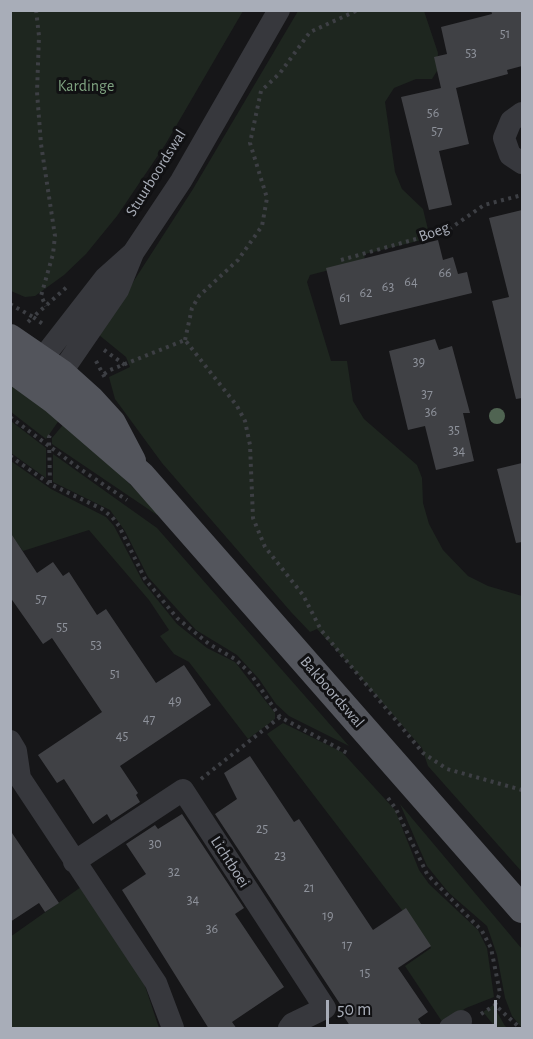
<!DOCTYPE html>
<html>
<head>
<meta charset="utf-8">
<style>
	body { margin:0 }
	#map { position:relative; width:533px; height:1039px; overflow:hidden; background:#161618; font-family:"Alegreya Sans",sans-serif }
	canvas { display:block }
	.frame { position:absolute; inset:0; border:12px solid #a8adb8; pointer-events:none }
	.scale { position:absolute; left:326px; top:1000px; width:171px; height:27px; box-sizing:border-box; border:3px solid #a8adb8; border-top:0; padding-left:8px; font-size:18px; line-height:21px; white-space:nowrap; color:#a8adb8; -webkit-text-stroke:4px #111113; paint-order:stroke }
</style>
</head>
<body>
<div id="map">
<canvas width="533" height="1039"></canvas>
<div class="frame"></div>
<div class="scale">50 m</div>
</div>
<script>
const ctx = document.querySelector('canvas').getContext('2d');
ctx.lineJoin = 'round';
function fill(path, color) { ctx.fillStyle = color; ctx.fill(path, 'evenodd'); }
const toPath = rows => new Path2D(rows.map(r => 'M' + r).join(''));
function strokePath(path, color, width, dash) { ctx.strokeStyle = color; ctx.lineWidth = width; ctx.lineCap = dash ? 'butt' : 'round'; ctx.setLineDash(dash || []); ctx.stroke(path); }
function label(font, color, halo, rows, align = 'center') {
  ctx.font = font + ' "Alegreya Sans",sans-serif'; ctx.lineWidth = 6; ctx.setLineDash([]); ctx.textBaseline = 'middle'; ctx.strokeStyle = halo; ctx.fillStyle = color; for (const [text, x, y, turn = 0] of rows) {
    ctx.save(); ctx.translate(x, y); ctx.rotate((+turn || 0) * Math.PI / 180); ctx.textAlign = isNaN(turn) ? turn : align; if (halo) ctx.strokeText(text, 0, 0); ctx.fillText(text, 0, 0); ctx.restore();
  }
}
const green = toPath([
	[10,11,243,11,165,145,117,216,86,254,64,275,35,296,25,297,11,291],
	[298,11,424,11,438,53,437,71,432,79,416,79,394,88,385,102,395,172,402,189,423,209,430,238,365,254,364,261,310,275,307,282,331,361,347,361,353,401,364,419,417,465,422,478,423,503,429,524,443,550,468,576,488,586,522,596,522,872,428,766,422,748,348,663,317,629,310,632,291,612,162,463,115,399,109,377,130,367,126,357,99,335,193,189],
	[10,377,62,416,46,439,11,412],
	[67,420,159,514,157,515,52,444,52,438],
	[11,421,46,448,46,478,11,453],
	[53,454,157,528,349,746,289,716,276,704,259,679,237,655,196,630,148,577,125,531,110,510,53,482],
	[11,461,51,489,106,517,114,526,143,582,177,624,207,648,235,662,275,713,275,719,248,739,189,662,174,654,160,636,169,630,149,600,89,530,23,551,17,543,11,547],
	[283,723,342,752,395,810,419,870,429,884,478,930,487,948,494,997,466,1008,443,1023,405,966,431,948,267,734],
	[400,804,522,949,522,1028,512,1016,505,998,497,955,487,926,449,893,427,866],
	[81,887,142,977,159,1028,11,1028,10,937],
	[493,1005,505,1026,508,1028,496,1028,483,1012]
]);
const building = toPath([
	[491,10,522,10,522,66,507,70,508,74,456,88,469,144,439,151,452,205,429,210,401,97,441,88,434,57,447,54,441,27,492,14],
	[522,210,522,398,516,399,492,301,509,297,489,218],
	[438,240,443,260,453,257,458,274,467,272,472,293,340,325,326,268],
	[435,339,439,350,452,346,470,413,463,413,474,461,436,470,425,426,408,430,389,351],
	[522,463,522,542,516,543,497,469],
	[10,532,37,573,53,562,63,576,69,572,97,615,106,609,156,683,184,665,211,705,120,766,138,793,136,795,140,802,111,821,107,814,93,824,64,779,57,783,38,755,102,712,52,638,43,644,10,597],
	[250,756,294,822,299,819,373,930,406,908,431,946,398,968,428,1012,418,1019,424,1029,352,1029,341,1012,344,1010,215,814,237,799,224,773],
	[182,814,244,908,235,914,284,987,232,1022,237,1029,209,1029,122,890,146,874,126,844,155,825,158,829],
	[10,830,59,903,45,912,39,903,10,922]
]);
const path = toPath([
	[36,10,39,36,37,92,41,144,55,236,53,254,41,296,46,306],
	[341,260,448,230,484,205,522,195],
	[10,304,33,317,68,286],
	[28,322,33,317,43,324],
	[185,340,192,308,199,296,238,260,262,226,267,198,250,143,261,91,280,73,310,32,358,10],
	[104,350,125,365],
	[96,361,105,378],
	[104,374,110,370,185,340,237,406,245,421,250,445,253,518,265,547,303,595,321,630,423,753,447,769,522,790],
	[10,417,80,469,127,500],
	[10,456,50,484,102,509,112,517,119,526,145,579,177,618,209,644,235,659,250,673,280,717,349,754],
	[50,483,49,437,53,432],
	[201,779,280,717],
	[388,798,396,809,427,874,482,931,491,948,500,993,495,1005,520,1028],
	[481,1014,495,1005]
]);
const minor = toPath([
	[522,113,511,121,504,138,510,155,522,163],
	[133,253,105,278,42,359,37,387,61,373,118,290,133,253,181,181,279,10],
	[10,741,16,751,20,778,156,983,173,1028],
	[74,862,183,790,325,1008,292,1024,289,1028],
	[450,1028,461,1021]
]);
const major = toPath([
	[10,338,61,373,91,400,112,423,132,461],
	[10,368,54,400,141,475,522,909]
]);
const trees = [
	[497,416]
];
const numberNames = [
	["51",505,34],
	["53",471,53],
	["56",433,113],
	["57",437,131],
	["66",445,273],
	["64",411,282],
	["63",388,287],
	["62",366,293],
	["61",345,298],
	["39",419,362],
	["37",427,394],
	["36",431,412],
	["35",454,430],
	["34",459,451],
	["57",41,599],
	["55",62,627],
	["53",96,645],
	["51",115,674],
	["49",175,701],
	["47",149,719],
	["45",122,736],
	["25",262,829],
	["30",155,844],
	["23",280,856],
	["32",174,872],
	["21",309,888],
	["34",193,900],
	["19",328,916],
	["36",212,929],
	["17",347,945],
	["15",365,973]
];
const parkNames = [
	["Kardinge",86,86]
];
const streetNames = [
	["Stuurboordswal",156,173,-58],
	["Boeg",434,232,-20],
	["Bakboordswal",332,692,49],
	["Lichtboei",230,862,57]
];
fill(green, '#1e261f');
fill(building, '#404145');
strokePath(path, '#3d3f44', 4, [3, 4.5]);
strokePath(minor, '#37383d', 22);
strokePath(major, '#53555c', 28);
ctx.fillStyle = '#506452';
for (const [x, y] of trees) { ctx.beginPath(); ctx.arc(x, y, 8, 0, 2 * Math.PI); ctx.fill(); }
label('14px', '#8e929b', null, numberNames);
label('16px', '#7fa381', '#111113', parkNames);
label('16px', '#a8adb8', '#111113', streetNames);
</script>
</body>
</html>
